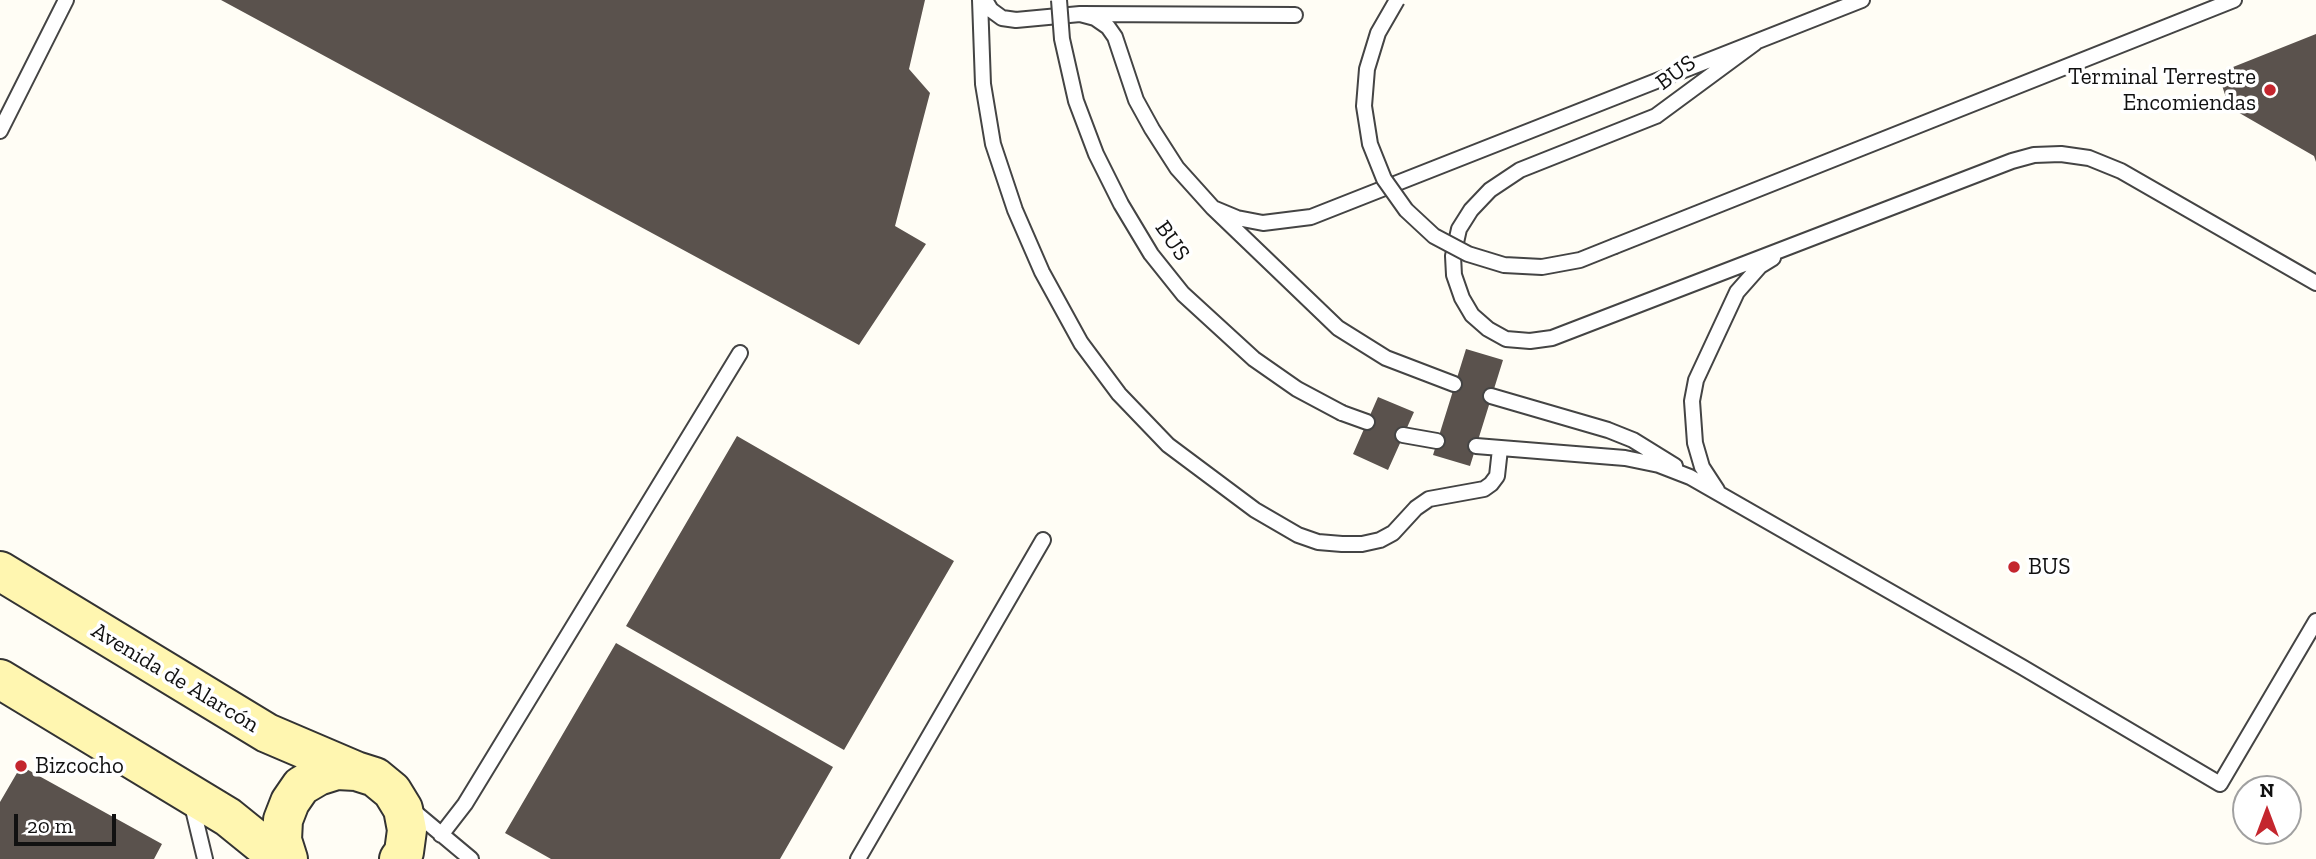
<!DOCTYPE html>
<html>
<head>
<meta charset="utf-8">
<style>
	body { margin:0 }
	#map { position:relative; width:2316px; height:859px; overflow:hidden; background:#fffdf5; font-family:"Zilla Slab",serif }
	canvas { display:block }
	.north { position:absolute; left:2232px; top:775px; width:70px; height:70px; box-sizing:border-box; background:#fff; border:2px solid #a0a0a0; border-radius:50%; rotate:0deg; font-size:19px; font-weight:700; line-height:28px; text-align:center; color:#111 }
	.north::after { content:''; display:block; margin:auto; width:24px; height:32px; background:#c4262e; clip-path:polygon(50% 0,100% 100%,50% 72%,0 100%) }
	.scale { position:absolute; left:14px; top:814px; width:102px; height:32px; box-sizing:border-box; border:4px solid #111; border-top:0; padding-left:9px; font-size:21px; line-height:24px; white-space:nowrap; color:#111; -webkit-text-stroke:5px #fff; paint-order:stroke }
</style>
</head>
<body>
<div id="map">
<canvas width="2316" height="859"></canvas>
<div class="north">N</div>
<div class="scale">20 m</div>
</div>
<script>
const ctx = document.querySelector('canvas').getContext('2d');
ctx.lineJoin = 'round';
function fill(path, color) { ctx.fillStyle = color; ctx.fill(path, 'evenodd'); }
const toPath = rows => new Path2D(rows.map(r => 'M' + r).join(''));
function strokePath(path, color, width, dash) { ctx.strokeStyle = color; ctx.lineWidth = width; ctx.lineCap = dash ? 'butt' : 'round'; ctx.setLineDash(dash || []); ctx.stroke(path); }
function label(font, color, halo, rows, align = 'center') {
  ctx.font = font + ' "Zilla Slab",serif'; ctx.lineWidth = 7; ctx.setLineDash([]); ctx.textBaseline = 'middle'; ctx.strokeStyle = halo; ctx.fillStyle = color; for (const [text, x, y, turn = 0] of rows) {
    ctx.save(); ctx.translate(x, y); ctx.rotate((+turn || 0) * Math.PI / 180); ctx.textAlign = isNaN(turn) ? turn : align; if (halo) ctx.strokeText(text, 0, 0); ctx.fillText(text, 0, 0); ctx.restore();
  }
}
const building = toPath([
	[221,0,925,0,909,69,930,93,895,226,926,244,859,345],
	[2316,34,2316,162,2314,156,2229,107,2218,73],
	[1466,349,1503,360,1470,466,1433,455],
	[1378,397,1414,412,1388,470,1353,454],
	[737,436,954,561,844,750,626,626],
	[616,643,833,767,780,859,551,859,505,833],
	[21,766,162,844,154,859,0,859,0,802]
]);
const lane = toPath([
	[980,0,983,84,993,144,1015,210,1042,272,1081,343,1119,394,1168,445,1255,510,1298,535,1318,542,1342,544,1362,544,1380,540,1393,533,1416,508,1429,499,1484,489,1491,484,1497,476,1500,449],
	[985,0,991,10,1002,18,1016,20,1080,14,1295,15],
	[1080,14,1095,18,1108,27,1115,37,1136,100,1152,129,1177,168,1213,208,1338,328,1386,358,1454,384],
	[1755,43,1656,116,1520,170,1490,190,1471,210,1459,229,1453,256,1454,275,1462,298,1472,315,1488,329,1506,339,1530,341,1552,338,2012,161,2034,155,2061,154,2089,158,2121,171,2316,283],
	[0,131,66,0],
	[1213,208,1237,218,1263,223,1311,217,1862,0],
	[1615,246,2234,0],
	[1491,396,1608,430,1633,440,1675,466],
	[1342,413,1367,422],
	[1403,435,1437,441],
	[1476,446,1625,458,1659,465,1690,477,2022,667,2220,784,2316,621],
	[1717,490,1702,467,1695,443,1692,401,1696,380,1737,292,1760,266,1773,258],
	[191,801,205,859],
	[410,808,471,859],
	[441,835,465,804,740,353],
	[858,859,1043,540]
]);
const secondary = toPath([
	[0,571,267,733,356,771],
	[0,679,228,817,280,859],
	[288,859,282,840,283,820,290,802,301,786,318,776,337,770,356,771,375,777,392,791,403,809,407,830,404,852,399,859]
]);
const laneBridge = toPath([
	[1059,0,1062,39,1076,101,1096,154,1121,204,1151,254,1183,294,1254,359,1297,389,1342,413],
	[1397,0,1378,33,1367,69,1364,106,1370,144,1384,179,1406,210,1434,236,1468,254,1504,265,1542,267,1580,260,1615,246]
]);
const markers = [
	[2270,90,7,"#c4262e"],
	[2014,567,7,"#c4262e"],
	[21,766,7,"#c4262e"]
];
const streetNames = [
	["BUS",1676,73,-36],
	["BUS",1172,241,55],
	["Avenida de Alarcón",175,678,31]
];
const poiNames = [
	["Terminal Terrestre",2256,77,"right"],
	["Encomiendas",2256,103,"right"],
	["BUS",2028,567],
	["Bizcocho",35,766]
];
fill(building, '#5a524d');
strokePath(lane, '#444', 18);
strokePath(secondary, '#333', 42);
strokePath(lane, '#fff', 14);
strokePath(secondary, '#fff6b0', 38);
strokePath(laneBridge, '#444', 18, []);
strokePath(laneBridge, '#fff', 14);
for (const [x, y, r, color] of markers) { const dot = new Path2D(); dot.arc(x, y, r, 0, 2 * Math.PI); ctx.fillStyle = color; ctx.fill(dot); strokePath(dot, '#fff', 2.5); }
label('23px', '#111', '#fff', streetNames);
label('23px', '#111', '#fff', poiNames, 'left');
</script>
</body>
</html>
